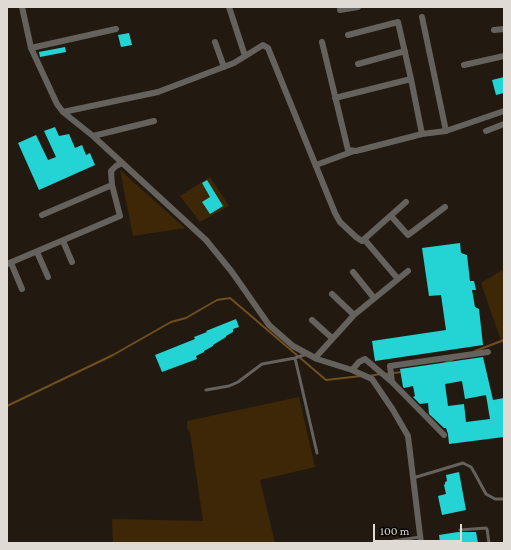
<!DOCTYPE html>
<html>
<head>
<meta charset="utf-8">
<style>
	body { margin:0 }
	#map { position:relative; width:511px; height:550px; overflow:hidden; background:#221a11; font-family:"Crimson Pro",serif }
	canvas { display:block }
	.frame { position:absolute; inset:0; border:8px solid #dfdad3; pointer-events:none }
	.scale { position:absolute; left:373px; top:524px; width:89px; height:18px; box-sizing:border-box; border:2px solid #dfdad3; border-top:0; padding-left:5px; font-size:12px; line-height:14px; white-space:nowrap; color:#dfdad3; -webkit-text-stroke:3px #090603; paint-order:stroke }
</style>
</head>
<body>
<div id="map">
<canvas width="511" height="550"></canvas>
<div class="frame"></div>
<div class="scale">100 m</div>
</div>
<script>
const ctx = document.querySelector('canvas').getContext('2d');
ctx.lineJoin = 'round';
function fill(path, color) { ctx.fillStyle = color; ctx.fill(path, 'evenodd'); }
const toPath = rows => new Path2D(rows.map(r => 'M' + r).join(''));
function strokePath(path, color, width, dash) { ctx.strokeStyle = color; ctx.lineWidth = width; ctx.lineCap = dash ? 'butt' : 'round'; ctx.setLineDash(dash || []); ctx.stroke(path); }
const green = toPath([
	[120,170,185,228,133,236],
	[210,177,229,206,200,222,180,196],
	[504,269,504,349,481,283],
	[299,397,315,467,260,480,275,543,113,543,112,519,203,521,190,432,187,428,187,421]
]);
const stream = toPath([
	[475,351,504,340],
	[445,363,454,359],
	[385,374,402,372],
	[369,376,381,374],
	[7,406,113,355,171,322,186,318,217,300,230,298,326,380,361,376]
]);
const building = toPath([
	[129,33,132,45,121,47,118,35],
	[65,47,66,52,40,57,39,52],
	[504,77,504,93,496,95,492,80],
	[55,127,59,136,69,134,75,148,82,145,86,155,90,153,95,165,39,190,18,143,36,135,48,160,56,157,44,131],
	[207,180,223,206,210,214,202,202,210,197,202,183],
	[460,243,461,253,467,255,470,281,474,281,476,290,472,290,475,307,479,309,483,345,375,361,372,341,446,330,441,295,429,296,422,248],
	[236,319,239,327,233,329,233,332,226,336,226,337,213,345,213,346,204,351,204,352,196,356,197,359,162,372,155,355,195,339,194,337,207,332,206,331],
	[483,357,493,400,504,398,504,437,449,444,448,434,446,428,444,428,429,414,428,403,420,404,413,397,415,396,413,386,404,388,403,387,400,369],
	[462,381,465,399,486,395,490,419,466,422,464,404,448,406,445,384],
	[459,472,466,510,442,515,438,496,446,494,444,485,445,484,445,482,447,481,446,475],
	[458,532,476,532,478,543,440,543,439,535]
]);
const lane = toPath([
	[295,358,317,453],
	[206,390,229,386,238,382,262,364,295,358,307,354],
	[413,478,463,463,471,467,474,472,486,494,495,499,504,499],
	[460,530,486,528,487,529,489,543],
	[391,543,393,541,420,537]
]);
const street = toPath([
	[22,7,31,48,57,104,63,112,93,136,206,240,232,272,269,325,293,346,317,359,352,370,372,379,393,410,408,436,421,543],
	[229,7,245,56],
	[340,10,358,7],
	[422,17,446,131],
	[494,30,504,29],
	[348,35,398,22,411,79,422,134],
	[215,42,224,67],
	[322,42,348,150,356,151,422,134,446,131,504,111],
	[31,48,116,29],
	[358,64,405,51],
	[464,65,504,56],
	[335,98,411,79],
	[63,112,158,92,234,63,263,45,268,48,335,213,340,222,356,237,362,241,406,202],
	[486,131,504,124],
	[93,136,154,121],
	[316,165,354,151],
	[42,215,112,185,111,171,116,166,122,163],
	[391,216,408,235,445,207],
	[364,239,398,279],
	[63,241,72,262],
	[37,252,48,277],
	[11,263,22,289],
	[7,264,120,216,112,185],
	[353,272,374,298],
	[332,294,354,315],
	[312,320,332,338],
	[315,358,354,315,408,271],
	[352,370,359,362,365,359,392,382,444,435],
	[392,382,390,366,488,352]
]);
fill(green, '#3e2706');
strokePath(stream, '#704e1f', 2);
fill(building, '#24d3d3');
strokePath(lane, '#65615c', 3);
strokePath(street, '#65615c', 6);
</script>
</body>
</html>
